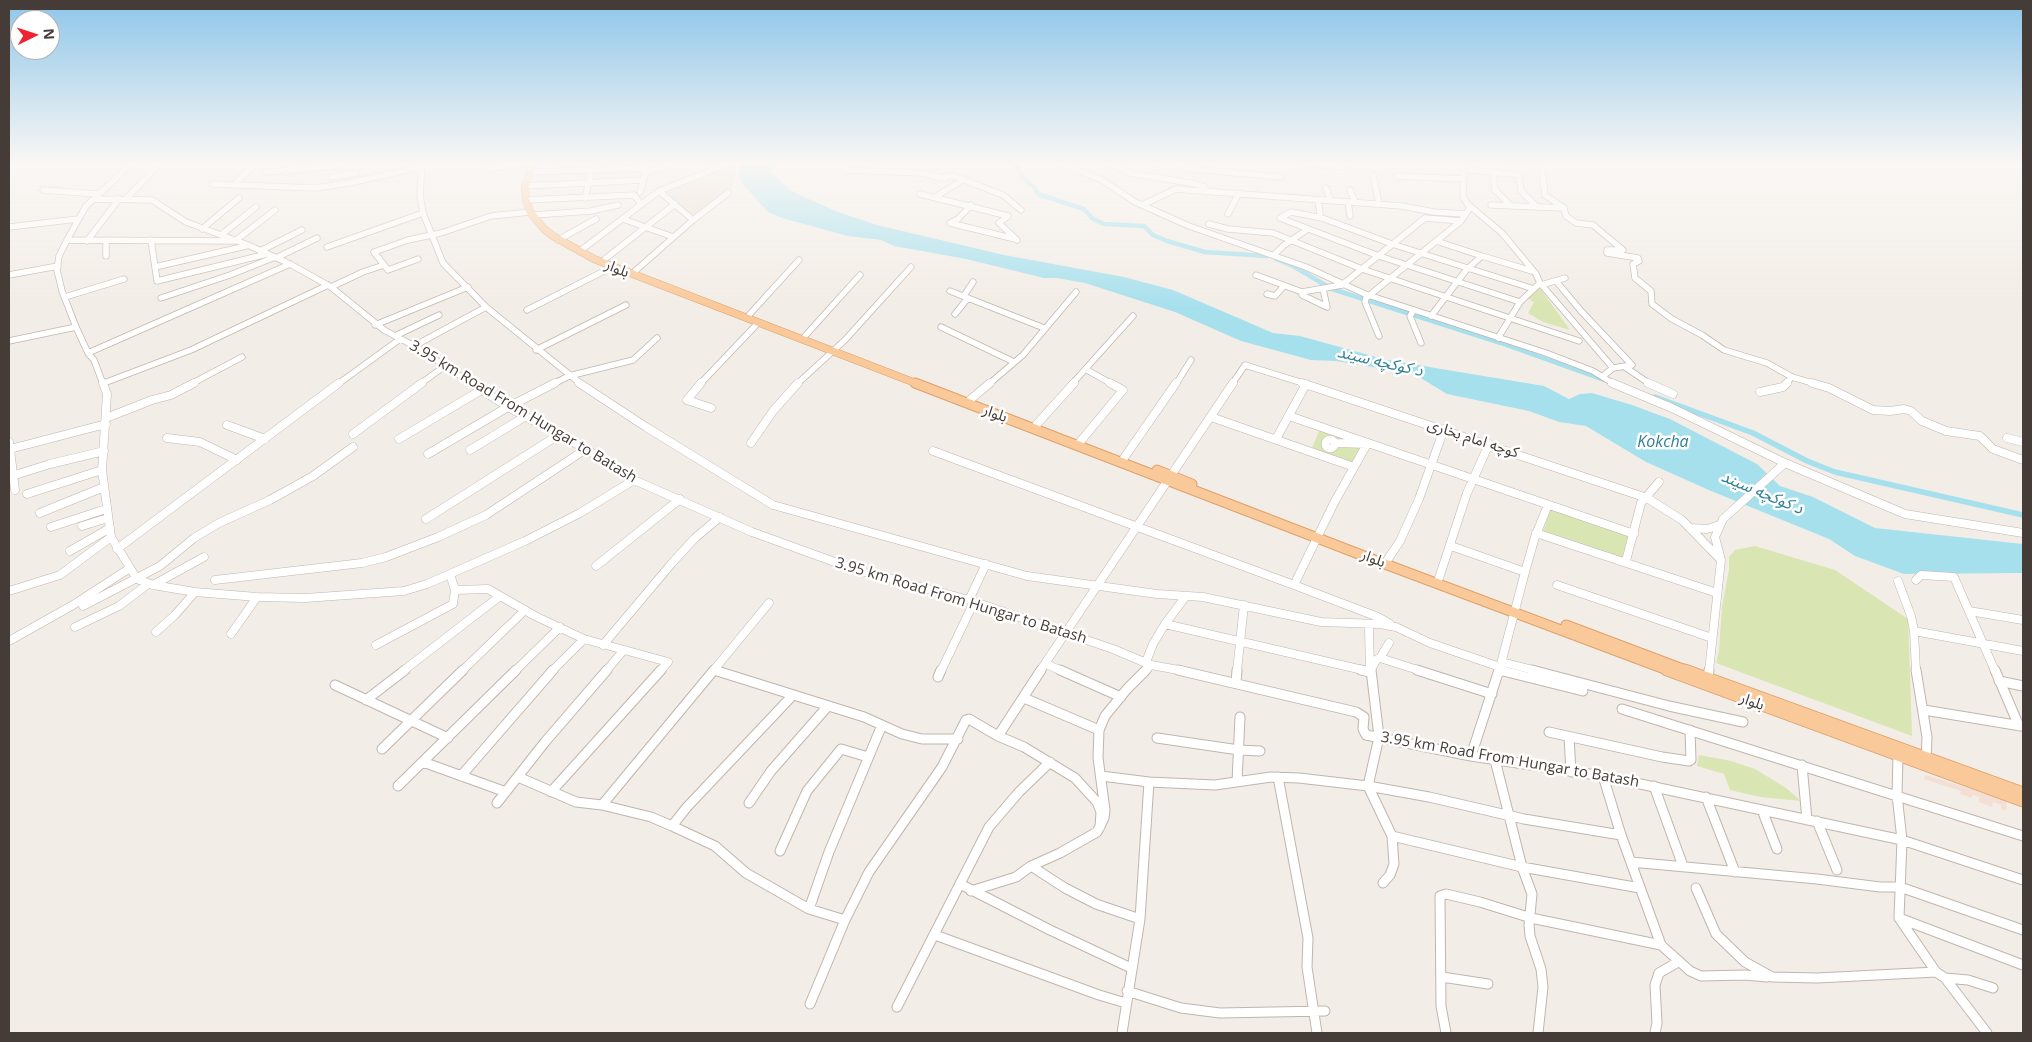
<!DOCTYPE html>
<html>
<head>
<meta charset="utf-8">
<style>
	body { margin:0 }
	#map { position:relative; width:2032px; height:1042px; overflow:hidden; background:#f3ede7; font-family:"Open Sans",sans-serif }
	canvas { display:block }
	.frame { position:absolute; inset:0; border:10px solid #463c37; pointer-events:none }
	.north { position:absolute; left:10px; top:10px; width:50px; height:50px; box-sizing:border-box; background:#fff; border:1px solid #b5b1af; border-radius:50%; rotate:86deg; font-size:14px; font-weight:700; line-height:20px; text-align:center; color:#463c37 }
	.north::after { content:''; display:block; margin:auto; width:18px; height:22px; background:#ef2231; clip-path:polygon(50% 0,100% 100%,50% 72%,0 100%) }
</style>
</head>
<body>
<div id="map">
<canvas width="2032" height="1042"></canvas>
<div class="frame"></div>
<div class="north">N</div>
</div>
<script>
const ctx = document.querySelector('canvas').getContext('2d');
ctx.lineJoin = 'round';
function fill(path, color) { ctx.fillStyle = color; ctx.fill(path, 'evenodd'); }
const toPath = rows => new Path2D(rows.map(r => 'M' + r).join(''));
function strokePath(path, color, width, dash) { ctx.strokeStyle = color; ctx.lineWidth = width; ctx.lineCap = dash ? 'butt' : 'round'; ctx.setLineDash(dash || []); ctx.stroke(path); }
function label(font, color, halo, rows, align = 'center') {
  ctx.font = font + ' "Open Sans","Noto Sans Arabic",sans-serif'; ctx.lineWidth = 5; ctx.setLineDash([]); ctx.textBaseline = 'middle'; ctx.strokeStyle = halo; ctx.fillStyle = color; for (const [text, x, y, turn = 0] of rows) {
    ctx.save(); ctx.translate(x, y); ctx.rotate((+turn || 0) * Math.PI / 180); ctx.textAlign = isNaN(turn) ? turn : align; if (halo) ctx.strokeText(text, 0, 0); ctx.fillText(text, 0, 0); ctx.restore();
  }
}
const commercial = toPath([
	[1925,775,2007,800,2006,811,2001,809,2001,805,1993,802,1992,807,1979,802,1979,797,1972,795,1972,798,1960,794,1961,791,1924,779]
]);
const education = toPath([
	[729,164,737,173,732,189,694,218,662,191]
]);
const green = toPath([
	[1539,287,1570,330,1543,322,1528,313,1534,302,1527,298],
	[1320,429,1362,444,1352,463,1312,448],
	[1551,509,1628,535,1622,558,1543,531],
	[1755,546,1835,570,1908,619,1912,736,1716,663,1719,651,1722,607,1729,570,1729,557,1735,550],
	[1699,755,1731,761,1755,769,1786,788,1801,801,1760,797,1730,790,1724,774,1697,766]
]);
const water = toPath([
	[747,162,778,162,771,172,791,191,838,212,877,225,1004,255,1124,277,1173,290,1273,333,1300,336,1387,360,1544,386,1569,399,1580,394,1592,393,1632,405,1670,419,1757,464,1780,486,1813,497,1875,528,2023,544,2023,573,1904,574,1855,556,1829,539,1711,491,1646,462,1586,426,1559,422,1529,411,1447,394,1414,374,1336,361,1311,360,1241,341,1175,312,1085,283,1057,278,1044,278,966,259,894,246,881,240,848,236,782,218,768,212,741,182,738,174,741,166]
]);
const canalFar1 = toPath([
	[1014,162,1023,178,1034,187,1038,194,1084,209,1093,219,1104,224,1144,226,1153,235,1167,241,1205,252,1267,256],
	[1276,259,1293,266,1332,289,1501,343,1604,380]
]);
const canal = toPath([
	[1655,397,1753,433,1807,461,1835,472,2023,515]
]);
const minorFar2 = toPath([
	[133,162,94,199,152,200,186,222,248,245,290,264,331,287,384,330,414,346,473,384],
	[422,162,420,195,423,213,443,263,486,307,581,384],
	[845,162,847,170,921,173,944,178,951,175,1003,195,1021,210],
	[1058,162,1102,180,1135,202,1189,226,1306,267,1365,294,1546,353,1593,371,1614,384],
	[1107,162,1130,173,1196,184,1205,187,1205,192],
	[1154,162,1157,168],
	[1175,162,1182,168,1280,177],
	[1294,162,1340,167,1348,162],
	[1505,162,1538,162],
	[1538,162,1542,169,1545,195,1564,208,1566,216,1576,223,1593,225,1623,250,1607,250,1607,253,1638,258,1639,261,1633,264,1635,278,1651,291,1652,304,1672,319,1702,335,1724,350,1767,363,1792,377,1816,384],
	[489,169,532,162],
	[1463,169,1519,175,1521,191,1537,207],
	[265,172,339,166,343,162],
	[287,172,295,162],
	[529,172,647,168],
	[1493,172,1495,190,1511,206],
	[645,173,677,162],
	[1373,175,1379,204],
	[1396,176,1464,179],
	[331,177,356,173],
	[213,184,315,188,349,183,421,167],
	[234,185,256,163],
	[525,186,643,180],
	[1326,188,1331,201],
	[43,190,98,194],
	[1350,190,1355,202],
	[659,191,693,220],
	[640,192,649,162],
	[920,194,1008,216,999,223,1017,240],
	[935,197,963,180],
	[585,198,594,162],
	[94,199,86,206,67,240,59,256,57,270,62,291,76,327,88,353,94,360,103,384],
	[126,199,161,162],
	[526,200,634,195,641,204],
	[1318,200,1320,214],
	[1348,202,1350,216],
	[971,205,958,219,950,223,1015,239],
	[1142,205,1176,189,1402,206,1434,212,1465,214],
	[1491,205,1564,208],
	[1470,206,1502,233,1536,274,1540,283,1520,302,1498,338],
	[1228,214,1239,193],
	[533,215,591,211,618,205],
	[1280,218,1291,212,1322,218,1392,244,1534,289],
	[1280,218,1379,256,1520,302],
	[623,219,673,237],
	[1209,224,1228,229,1273,233,1362,269,1579,341],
	[9,227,78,219],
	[202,229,239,198],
	[221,235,256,207],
	[67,240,235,241,275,210],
	[106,240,106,256],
	[151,240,157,281,267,254],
	[558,240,596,219],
	[87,241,119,199],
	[327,247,423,213],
	[260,251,302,230],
	[580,251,659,191,733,162],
	[1274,255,1283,246,1308,229],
	[1482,256,1532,271],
	[276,258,317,238],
	[418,259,388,270,374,252,408,240,441,233,491,216,530,212],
	[605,259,675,204],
	[155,267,246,246],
	[635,271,693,220,728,193],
	[9,275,58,266],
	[1256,275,1302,292,1342,285,1425,218,1461,221],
	[1556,281,1581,311,1632,365,1613,368,1603,376],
	[1540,283,1613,368],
	[1541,285,1565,278],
	[331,287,363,272,384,265],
	[950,291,1044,328],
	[1302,292,1302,295,1327,307,1323,289],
	[1267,294,1275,296,1284,286],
	[964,296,973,282],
	[65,297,124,279],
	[161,298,230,275,275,257],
	[527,310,612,267],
	[1414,310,1410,316,1421,343],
	[955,314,968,298],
	[749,315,799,260],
	[1431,316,1467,269,1482,256,1436,241],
	[375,325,468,287],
	[941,327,1014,362],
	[395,336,439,315],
	[805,336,860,275],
	[1379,336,1365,302,1366,298,1461,221,1470,208,1463,197,1464,174,1461,162],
	[9,341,76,327],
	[414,346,486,307],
	[536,350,626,305],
	[88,353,290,264],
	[1625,367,1650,384],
	[1087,370,1112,384],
	[104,383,191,350,328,285],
	[191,384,242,357],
	[338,384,400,339],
	[420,384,445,366],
	[553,384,569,376,633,360,657,338],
	[700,384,758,323],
	[797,384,845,340,911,267],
	[989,384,1023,355,1076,292],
	[1072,384,1133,316],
	[1176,384,1191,360],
	[1232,384,1245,365,1306,384],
	[1786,384,1792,377]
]);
const minorFar1 = toPath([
	[103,383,107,394,102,470,111,537,137,579,153,585,195,592,257,597,305,598,404,591,427,584,525,541,580,513,634,480],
	[471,383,508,407,586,449,634,480,752,532,854,569,969,600,1113,649,1151,665,1184,671],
	[579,383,646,427,773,505,1027,576,1157,594,1203,597,1321,622,1380,624,1396,627,1430,643,1500,667],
	[701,383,687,400,711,408],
	[1302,383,1647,498,1682,520,1721,560],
	[1612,383,1672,408,1785,463,1905,514,2023,533],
	[1648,383,1673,394],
	[1812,383,1829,388,1873,410,1890,411,1904,409,1911,411,1922,421,1946,431,1980,436,1993,449,2023,460],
	[1760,392,1783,387,1787,383],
	[971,399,990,383],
	[1289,416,1634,534],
	[1211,417,1354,467],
	[106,418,152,400,171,395,194,383],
	[1037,424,1074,383],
	[227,425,265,439],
	[353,434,422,383],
	[167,438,200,442,237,460],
	[2007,438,2023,442],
	[399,439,483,389],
	[1276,439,1306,384],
	'1325.5 444a4.5 4.5 0 1 1 9 0a4.5 4.5 0 1 1-9 0Z',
	[9,442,15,490],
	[1080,442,1123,390,1110,383],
	[751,443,773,411,798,383],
	[10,449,106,424],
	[470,450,526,416],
	[933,451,1294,585,1378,617,1390,624],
	[428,454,508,407,555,383],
	[1124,458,1176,383],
	[12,476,50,464,104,451],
	[27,494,102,470],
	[40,513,104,487],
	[426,519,560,434],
	[82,526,108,518],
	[51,527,106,509],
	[1690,528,1707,529,1720,525],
	[1536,533,1717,593],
	[1451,546,1525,572,1499,671],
	[117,549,339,383],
	[70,551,110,528],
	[1388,559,1400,541,1419,499,1444,429],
	[1626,561,1641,503,1659,482],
	[596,566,680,499],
	[1525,572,1535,537,1548,505],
	[1439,578,1467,493,1489,444],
	[215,580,362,563,386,557,438,537,486,515,586,449],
	[1916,580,1921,575,1954,577,1995,671],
	[1898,581,1911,616,1914,631,1916,671],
	[153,585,204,557],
	[1294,585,1334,503,1367,444,1335,443],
	[1557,585,1712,638],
	[455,590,488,589,535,616,584,639,668,662,660,671],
	[9,591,60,575,111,537],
	[969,600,986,564],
	[83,606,160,566,194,538,219,523,270,500,313,476,353,447],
	[1969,611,2023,620],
	[1165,624,1367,671],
	[75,627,119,606,148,584],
	[1369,630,1370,671],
	[1914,631,2023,651],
	[156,632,175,615,195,592],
	[231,634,257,597],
	[9,641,73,605,130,568],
	[376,645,453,604,455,590,450,574],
	[603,645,672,563,695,538,720,517],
	[1380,658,1389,643],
	[1146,662,1153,644,1165,624,1186,596],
	[1502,662,1537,671],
	[1046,664,1062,671],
	[714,670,718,671],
	[1499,670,1504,671],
	[403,671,500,596],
	[462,671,525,610],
	[515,671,560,627],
	[552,671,584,639],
	[606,671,623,651],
	[713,671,769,603],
	[941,671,974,602],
	[1040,671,1233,383],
	[1145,671,1151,665],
	[1237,671,1244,605],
	[1370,671,1377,659,1380,658,1421,671],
	[1709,671,1721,560,1715,537,1723,519,1785,463]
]);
const minor = toPath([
	[714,670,864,717,902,734,922,739,958,739],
	[1041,670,998,736,1024,747,1075,778,1097,802,1101,812,1100,827],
	[1060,670,1121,697],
	[1178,670,1356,712,1364,717,1363,729,1366,735,1471,756,1603,776,1902,840,2023,880],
	[1361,670,1370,672,1370,670],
	[1371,670,1379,737,1368,786,1429,797,1524,819,1621,835],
	[1417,670,1492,694],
	[1499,670,1583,691],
	[1532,670,1669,706,1743,722],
	[1916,670,1927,737,1926,760],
	[1995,670,2019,726],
	[938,677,941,670],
	[1708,681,1709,670],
	[1999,681,2023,686],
	[1236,683,1237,670],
	[335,685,448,738],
	[1024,698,1099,730],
	[366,700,405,670],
	[1622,709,2023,836],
	[1924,710,2021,726],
	[1549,732,1662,757,1689,761,1691,760,1690,730],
	[1569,737,1571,772],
	[1157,738,1239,750,1260,751],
	[382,749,463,670],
	[1471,756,1499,670],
	[1898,756,1897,795,1902,840,1899,918,1936,972,1945,978,1987,1033],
	[1495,760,1522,867,1532,894,1529,925,1530,936,1541,969,1543,987,1538,1033],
	[423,762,506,792],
	[1802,765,1807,820],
	[461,776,553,670],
	[1101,776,1149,782,1215,785,1271,777,1299,778,1368,786,1392,836,1522,867,1640,888],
	[1603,776,1621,835,1661,945],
	[518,777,576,802,602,805,651,817,672,826,715,846,746,873,809,909,845,920],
	[1278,777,1308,938,1307,967,1317,1033],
	[1237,782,1240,717],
	[398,786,516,670],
	[1654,786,1683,866],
	[551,792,661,670],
	[1706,797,1735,872],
	[497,803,545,742,607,670],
	[749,803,771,771,828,706],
	[602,805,714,670],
	[1762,810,1777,849],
	[1817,821,1837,870],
	[672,826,687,807,793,695],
	[780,851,807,791,841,749,868,757],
	[1631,862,1817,879,1880,887,1900,887,2023,930],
	[1031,866,1065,888,1096,904,1140,919],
	[1383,883,1390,875,1394,864,1392,836],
	[960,884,1050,930,1131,968],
	[1696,888,1716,934,1745,962,1772,977,1817,978,1936,972],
	[971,891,1016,877,1031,866,1060,853,1097,832,1104,818,1105,810,1098,758,1099,730,1105,716,1127,689,1146,670],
	[809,909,829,852,882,725],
	[1531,918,1661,945,1690,971,1701,976,1745,975,1767,977],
	[1899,918,2023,965],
	[935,935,1099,995,1126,1003],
	[1442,977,1488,984],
	[1945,978,1968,980,1993,988],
	[1127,991,1181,1008,1220,1013,1325,1011],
	[810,1004,845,920,869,872,942,767,966,720,969,719,998,736],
	[897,1007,989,827,1019,792,1050,762],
	[1122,1033,1140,919,1149,782],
	[1446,1033,1441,1006,1440,896,1446,894,1480,902,1528,917],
	[1655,1033,1657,1023,1655,985,1659,973,1678,962]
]);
const majorFar2 = toPath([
	[534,162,525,186,526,200,530,212,544,229,553,236,594,259,918,384]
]);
const majorFar1 = toPath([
	[915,383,1377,561,1670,671],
	[1157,470,1192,484],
	[1566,625,1688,671]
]);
const major = toPath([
	[1667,670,2023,801],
	[1685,670,2023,793]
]);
const streetNames = [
	["بلوار",617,269,22],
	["3.95 km Road From Hungar to Batash",523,412,31],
	["بلوار",995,414,20],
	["کوچه امام بخاری",1473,439,18],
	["بلوار",1373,559,21],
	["3.95 km Road From Hungar to Batash",961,601,17],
	["بلوار",1752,702,20],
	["3.95 km Road From Hungar to Batash",1510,760,10]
];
const waterNames = [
	["د کوکچه سیند",1380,362,13],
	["Kokcha",1663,442],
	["د کوکچه سیند",1762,493,23]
];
fill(commercial, '#f4dfd4');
fill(education, '#ebded2');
fill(green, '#d9e5b2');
fill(water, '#a7e0ed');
strokePath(canalFar1, '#a7e0ed', 4.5);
strokePath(canal, '#a7e0ed', 5.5);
strokePath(minorFar2, '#c1b5ad', 7);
strokePath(minorFar1, '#c1b5ad', 9);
strokePath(minor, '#c1b5ad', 11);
strokePath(majorFar2, '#dea16b', 8);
strokePath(majorFar1, '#dea16b', 11);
strokePath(major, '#dea16b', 13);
strokePath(minorFar2, '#fff', 5.5);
strokePath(minorFar1, '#fff', 8);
strokePath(minor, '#fff', 9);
strokePath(majorFar2, '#f9c99a', 7);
strokePath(majorFar1, '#f9c99a', 9);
strokePath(major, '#f9c99a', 11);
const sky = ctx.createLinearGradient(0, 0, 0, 307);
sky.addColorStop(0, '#8ec6ea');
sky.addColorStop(0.53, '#faf7f4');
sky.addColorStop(1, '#faf7f400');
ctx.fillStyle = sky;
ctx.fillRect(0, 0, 2032, 307);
label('15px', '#463c37', '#fff', streetNames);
label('italic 16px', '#308095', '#fff', waterNames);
</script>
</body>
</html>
